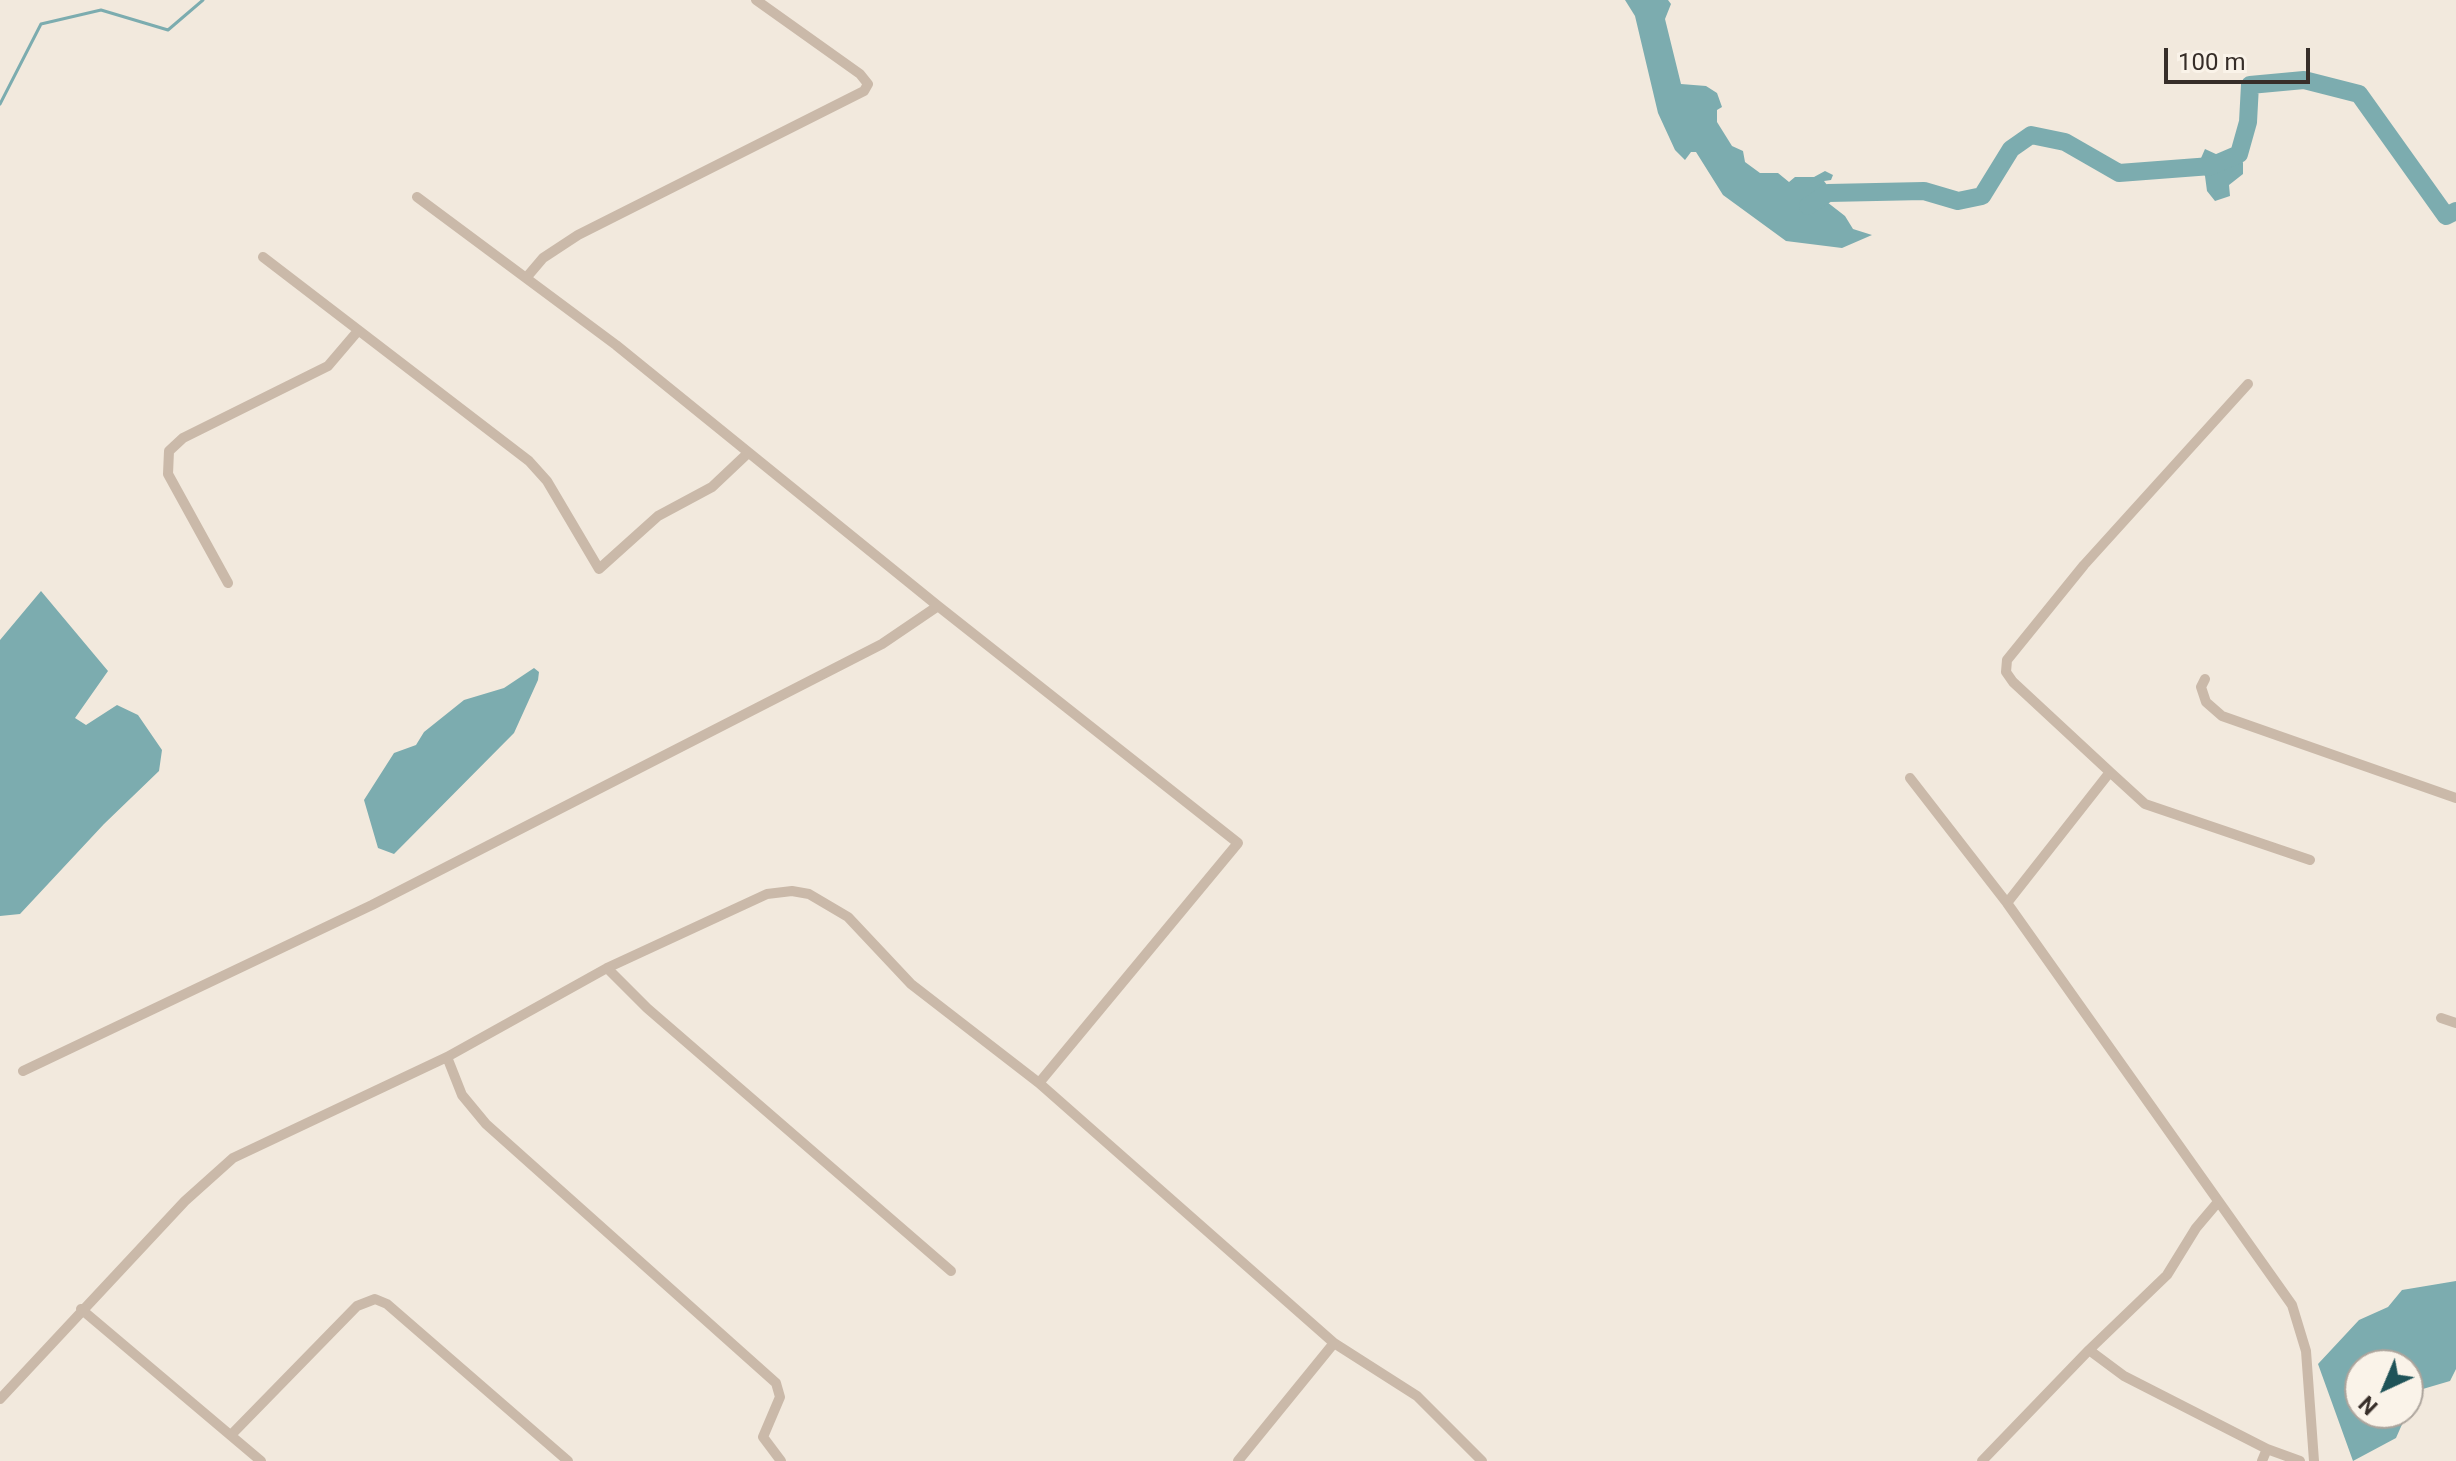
<!DOCTYPE html>
<html>
<head>
<meta charset="utf-8">
<style>
	body { margin:0 }
	#map { position:relative; width:2456px; height:1461px; overflow:hidden; background:#f2e9dd; font-family:Roboto,sans-serif }
	canvas { display:block }
	.north { position:absolute; left:2344px; top:1349px; width:80px; height:80px; box-sizing:border-box; background:#faf3e9; border:2px solid #aca49c; border-radius:50%; rotate:224deg; font-size:22px; font-weight:700; line-height:32px; text-align:center; color:#372e29 }
	.north::after { content:''; display:block; margin:auto; width:28px; height:36px; background:#1f5358; clip-path:polygon(50% 0,100% 100%,50% 72%,0 100%) }
	.scale { position:absolute; left:2164px; top:48px; width:146px; height:36px; box-sizing:border-box; border:4px solid #372e29; border-top:0; padding-left:10px; font-size:24px; line-height:28px; white-space:nowrap; color:#372e29; -webkit-text-stroke:6px #faf3e9; paint-order:stroke }
</style>
</head>
<body>
<div id="map">
<canvas width="2456" height="1461"></canvas>
<div class="north">N</div>
<div class="scale">100 m</div>
</div>
<script>
const ctx = document.querySelector('canvas').getContext('2d');
ctx.lineJoin = 'round';
function fill(path, color) { ctx.fillStyle = color; ctx.fill(path, 'evenodd'); }
const toPath = rows => new Path2D(rows.map(r => 'M' + r).join(''));
function strokePath(path, color, width, dash) { ctx.strokeStyle = color; ctx.lineWidth = width; ctx.lineCap = dash ? 'butt' : 'round'; ctx.setLineDash(dash || []); ctx.stroke(path); }
const water = toPath([
	[1625,0,1668,0,1671,4,1665,19,1681,84,1706,86,1717,93,1722,107,1717,110,1717,122,1732,146,1743,151,1745,162,1760,173,1778,173,1789,182,1795,177,1814,177,1825,171,1833,175,1831,180,1824,181,1830,189,1827,202,1845,216,1853,229,1872,235,1842,248,1786,241,1723,195,1696,152,1691,152,1685,160,1675,150,1658,113,1635,16],
	[2205,149,2218,155,2238,149,2243,163,2243,174,2229,185,2230,196,2215,201,2207,191,2205,176,2198,165],
	[41,591,108,671,75,718,86,725,117,705,138,715,162,750,159,771,104,824,20,914,0,916,0,640],
	[534,668,539,672,538,680,514,733,394,854,378,848,364,800,394,753,416,745,424,732,464,700,504,688],
	[2456,1281,2456,1369,2450,1381,2416,1391,2408,1410,2408,1365,2360,1365,2360,1413,2407,1413,2396,1438,2353,1461,2318,1364,2359,1320,2388,1307,2402,1290]
]);
const stream = toPath([
	[0,104,41,24,101,10,168,30,203,0]
]);
const river = toPath([
	[1808,206,1828,193,1924,191,1958,201,1982,196,2011,149,2031,135,2065,142,2119,173,2211,166,2239,154,2248,122,2250,85,2304,80,2359,94,2446,216,2456,211]
]);
const minor = toPath([
	[417,197,616,345,938,606,1238,843,1039,1083],
	[263,257,529,461,547,481,599,569,658,516,712,487,748,453],
	[526,278,543,258,578,235,864,91,868,84,860,74,756,0],
	[228,583,168,474,169,451,183,438,328,366,357,332],
	[2205,679,2201,687,2206,702,2222,716,2456,798],
	[2110,772,2145,804,2310,860],
	[1910,778,2007,903,2292,1305,2306,1351,2314,1461],
	[2007,903,2110,772,2013,682,2006,672,2007,660,2084,565,2248,384],
	[607,968,647,1008,951,1271],
	[2441,1018,2456,1023],
	[447,1057,462,1095,486,1124,776,1383,780,1397,763,1437,781,1461],
	[23,1071,372,905,882,644,938,606],
	[81,1309,261,1461],
	[2089,1350,2167,1275,2196,1228,2218,1202],
	[0,1399,185,1201,233,1158,447,1057,607,968,767,894,792,891,809,894,848,917,911,984,1039,1083,1334,1343,1417,1396,1482,1461],
	[231,1435,357,1306,375,1299,387,1304,568,1461],
	[1238,1461,1334,1343],
	[1982,1461,2089,1350,2124,1376,2267,1449,2300,1461],
	[2262,1461,2267,1449]
]);
fill(water, '#7cacaf');
strokePath(stream, '#7cacaf', 3);
strokePath(river, '#7cacaf', 18);
strokePath(minor, '#cab9a9', 10);
</script>
</body>
</html>
